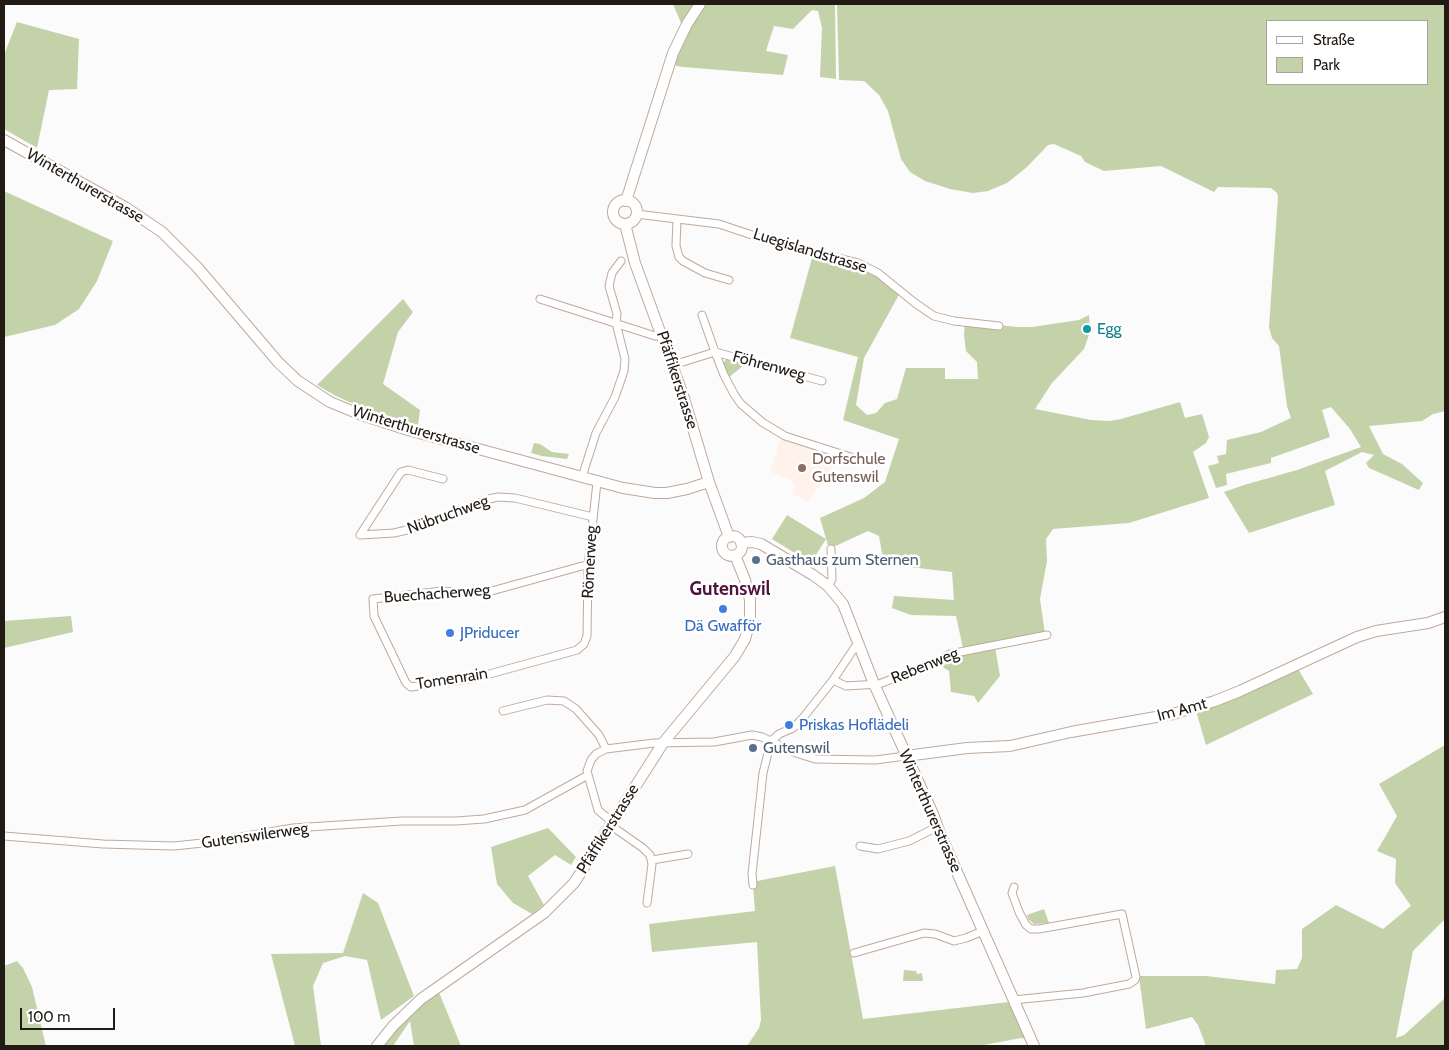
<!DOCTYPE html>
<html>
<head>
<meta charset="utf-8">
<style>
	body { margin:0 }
	#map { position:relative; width:1449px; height:1050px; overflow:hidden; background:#fbfbfb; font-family:Cabin,sans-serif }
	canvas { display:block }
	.frame { position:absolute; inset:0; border:5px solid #221a14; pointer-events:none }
	.legend { position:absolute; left:1266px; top:20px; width:162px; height:65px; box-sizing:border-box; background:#fff; border:1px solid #a7a3a1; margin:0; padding:6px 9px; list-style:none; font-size:15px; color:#221a14 }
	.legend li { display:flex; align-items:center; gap:10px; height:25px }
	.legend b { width:25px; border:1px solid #a7a3a1 }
	.scale { position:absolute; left:20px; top:1008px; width:95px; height:22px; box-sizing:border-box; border:2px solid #221a14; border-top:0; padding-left:6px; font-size:15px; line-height:18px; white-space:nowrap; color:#221a14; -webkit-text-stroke:4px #fff; paint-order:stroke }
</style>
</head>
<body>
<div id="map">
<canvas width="1449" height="1050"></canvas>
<div class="frame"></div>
<ul class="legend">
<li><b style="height:6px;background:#fff"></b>Straße</li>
<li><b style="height:14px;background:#c4d2aa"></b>Park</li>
</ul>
<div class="scale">100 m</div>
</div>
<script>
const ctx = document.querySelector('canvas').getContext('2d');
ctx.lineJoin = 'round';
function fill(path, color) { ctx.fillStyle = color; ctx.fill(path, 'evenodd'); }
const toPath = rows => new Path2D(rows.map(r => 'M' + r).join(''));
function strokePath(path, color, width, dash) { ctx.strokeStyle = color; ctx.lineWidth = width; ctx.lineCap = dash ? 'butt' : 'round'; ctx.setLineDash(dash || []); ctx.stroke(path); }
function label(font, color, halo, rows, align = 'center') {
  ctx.font = font + ' Cabin,sans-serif'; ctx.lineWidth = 5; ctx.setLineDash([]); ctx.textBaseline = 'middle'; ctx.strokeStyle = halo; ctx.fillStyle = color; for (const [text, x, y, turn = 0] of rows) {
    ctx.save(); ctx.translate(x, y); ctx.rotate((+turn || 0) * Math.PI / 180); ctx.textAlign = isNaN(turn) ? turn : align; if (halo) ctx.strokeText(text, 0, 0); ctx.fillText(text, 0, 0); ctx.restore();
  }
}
const built = toPath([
	[781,438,838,457,836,464,808,501,792,494,796,487,790,479,770,472]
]);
const green = toPath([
	[673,4,695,4,681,23],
	[706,4,835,4,836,79,820,77,822,28,818,11,812,10,793,29,774,26,766,51,788,55,783,75,683,67,676,66,675,62,686,32],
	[837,4,1445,4,1445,411,1433,414,1422,421,1369,426,1383,454,1402,464,1423,483,1419,490,1369,468,1366,463,1374,455,1362,452,1325,471,1335,505,1249,533,1224,492,1244,485,1297,470,1361,447,1350,429,1331,407,1322,410,1330,437,1271,458,1271,463,1226,474,1227,485,1216,488,1208,466,1219,463,1217,456,1226,454,1227,440,1261,432,1291,418,1287,406,1279,346,1272,338,1269,327,1278,197,1277,193,1271,188,1218,187,1214,192,1161,166,1104,171,1085,162,1081,156,1054,144,1048,145,1027,167,1007,183,988,191,973,193,950,189,925,181,910,172,901,159,888,111,879,95,864,81,839,80],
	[1268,21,1428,21,1428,84,1268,84],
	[17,22,79,39,77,89,49,90,37,148,4,129,4,55],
	[4,191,113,241,97,281,79,309,55,325,4,337],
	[812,258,838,261,856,266,870,271,901,291,864,358,856,405,867,415,876,413,885,403,897,399,906,368,945,368,945,379,978,379,977,362,966,351,964,335,965,322,1018,327,1032,327,1079,320,1089,315,1090,332,1084,349,1052,383,1035,409,1091,420,1110,421,1121,419,1180,402,1185,418,1202,414,1209,437,1206,443,1193,452,1209,498,1129,523,1053,529,1046,539,1047,561,1040,599,1045,634,995,647,1000,676,978,703,974,696,951,692,949,671,938,664,963,648,956,616,911,615,892,608,894,596,954,600,952,572,884,564,879,536,868,531,829,549,820,518,864,498,885,482,899,439,843,420,858,357,790,338],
	[403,299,413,312,398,332,383,384,420,410,418,425,365,409,336,396,317,385],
	[727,358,745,363,744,365,728,378,723,364],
	[534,443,540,444,552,452,569,454,567,459,542,456,531,453],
	[787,515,826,539,811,563,772,539],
	[71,616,73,632,4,648,4,621],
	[1298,669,1313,694,1206,745,1196,711],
	[1445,745,1445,919,1413,951,1396,1038,1404,1035,1445,998,1445,1046,1206,1046,1198,1025,1192,1017,1146,1029,1139,976,1206,976,1275,984,1276,970,1297,969,1302,958,1302,929,1336,905,1383,929,1411,906,1395,883,1396,859,1377,851,1397,816,1379,784],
	[548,828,576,857,571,865,555,855,528,876,544,905,532,914,513,903,497,884,491,847],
	[835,866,863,1019,1009,1002,1026,1039,1021,1038,979,1046,747,1046,759,1028,761,1020,757,942,652,952,649,924,755,911,753,885,757,881],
	[363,893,378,903,414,996,381,1020,367,960,345,956,323,963,313,986,321,1046,295,1046,271,954,343,953],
	[1044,909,1049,923,1034,924,1028,919,1027,915],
	[17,961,23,968,32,987,46,1046,4,1046,4,966],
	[904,970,916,971,917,974,922,973,923,981,903,981],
	[438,990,461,1046,414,1046,410,1021,393,1046,382,1046,408,1016]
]);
const street = toPath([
	[636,214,719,224,782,245,858,263,878,273,915,303,934,316,954,321,999,326],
	[677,219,676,246,679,257,683,261,705,273,729,280],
	[540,299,655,336,662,335],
	[702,315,715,352,822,381],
	[673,365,715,352,724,375,734,394,741,404,762,422,785,436,860,460],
	[582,477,596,433,615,397,624,371,625,359,616,323,617,314,609,286,612,273,621,261],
	[360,535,394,533,415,528,489,499,498,497,515,498,593,517],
	[360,535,401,472,408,470,443,479],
	[588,566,582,566,488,592,471,593,442,591,373,599,374,616,406,683,411,687,475,678,577,650,584,644,587,636,588,566,597,482],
	[828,586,832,579,831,549],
	[833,680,846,686,879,684,936,662,950,654,1047,635],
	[503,711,547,700,564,701,576,709,599,735,606,749],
	[771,741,779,734,793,728,802,719,833,680,855,647,859,644],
	[612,822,598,810,587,771,591,760,596,754,606,749,654,743,714,742,752,735,762,737,796,753,815,759,875,760,906,756],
	[610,825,643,848,650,855,652,864,647,903],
	[4,836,103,844,174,846,212,842,293,828,402,821,456,821,484,819,525,810,588,775],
	[860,846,878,849,909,841,937,827],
	[652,860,688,854],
	[753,885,752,874,763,773,771,741],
	[854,953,924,933,935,934,954,941,966,938,983,931],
	[1013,1000,1083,993,1129,984,1135,980,1136,977,1122,914,1039,929,1031,929,1026,925,1019,912,1012,893,1014,887]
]);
const secondary = toPath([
	[4,140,125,207,162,232,197,267,278,362,298,381,330,402,359,414,408,430,623,488,655,493,667,493,687,489,709,482],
	'613 212a12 12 0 1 1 24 0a12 12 0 1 1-24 0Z',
	[626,201,673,53,687,24,700,4],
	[625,224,635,263,683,395,709,482,729,537],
	'722 546a10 10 0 1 1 20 0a10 10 0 1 1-20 0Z',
	[741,543,752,542,761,544,813,575,828,586,843,604,874,684,933,814,941,836,1034,1046],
	[906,756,967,748,1010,746,1071,732,1173,714,1215,701,1240,691,1357,637,1376,631,1428,623,1445,617],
	[377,1046,393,1026,421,999,544,913,574,883,663,743,735,656,745,639,750,621,750,600,745,580,735,555]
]);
const markers = [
	[1087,329,5,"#0f9aa8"],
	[802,468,5,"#8d6e63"],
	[756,560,5,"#5c6f8a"],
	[723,609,5,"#3f7fe0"],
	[450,633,5,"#3f7fe0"],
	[789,725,5,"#3f7fe0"],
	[753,748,5,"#5c6f8a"]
];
const streetNames = [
	["Winterthurerstrasse",85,186,30],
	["Luegislandstrasse",810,251,17],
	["Föhrenweg",769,366,15],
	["Pfäffikerstrasse",677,380,72],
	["Winterthurerstrasse",416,430,17],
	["Nübruchweg",448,515,-20],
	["Römerweg",590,562,-87],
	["Buechacherweg",437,594,-4],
	["Rebenweg",925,666,-22],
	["Tomenrain",452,679,-9],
	["Im Amt",1182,710,-15],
	["Winterthurerstrasse",930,811,66],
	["Pfäffikerstrasse",608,829,-58],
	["Gutenswilerweg",255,836,-8]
];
const cultureNames = [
	["Egg",1097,329]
];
const educationNames = [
	["Dorfschule",812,459],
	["Gutenswil",812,477]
];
const serviceNames = [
	["Gasthaus zum Sternen",766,560],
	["Gutenswil",763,748]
];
const shopNames = [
	["Dä Gwafför",723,626,"center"],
	["JPriducer",460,633],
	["Priskas Hoflädeli",799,725]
];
const quarterNames = [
	["Gutenswil",730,589]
];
fill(built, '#fff2ea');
fill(green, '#c4d2aa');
strokePath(street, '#c0a99a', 9);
strokePath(secondary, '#c0a99a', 12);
strokePath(street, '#fff', 7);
strokePath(secondary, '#fff', 10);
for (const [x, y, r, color] of markers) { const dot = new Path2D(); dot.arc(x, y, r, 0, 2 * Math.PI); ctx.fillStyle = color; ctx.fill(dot); strokePath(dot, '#fff', 2); }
label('16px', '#221a14', '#fff', streetNames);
label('16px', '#0d838f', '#fff', cultureNames, 'left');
label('16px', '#785e54', '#fff', educationNames, 'left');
label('16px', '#4e5e75', '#fff', serviceNames, 'left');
label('16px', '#366cbe', '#fff', shopNames, 'left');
label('bold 19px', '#4e143d', '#fff', quarterNames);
</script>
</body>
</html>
